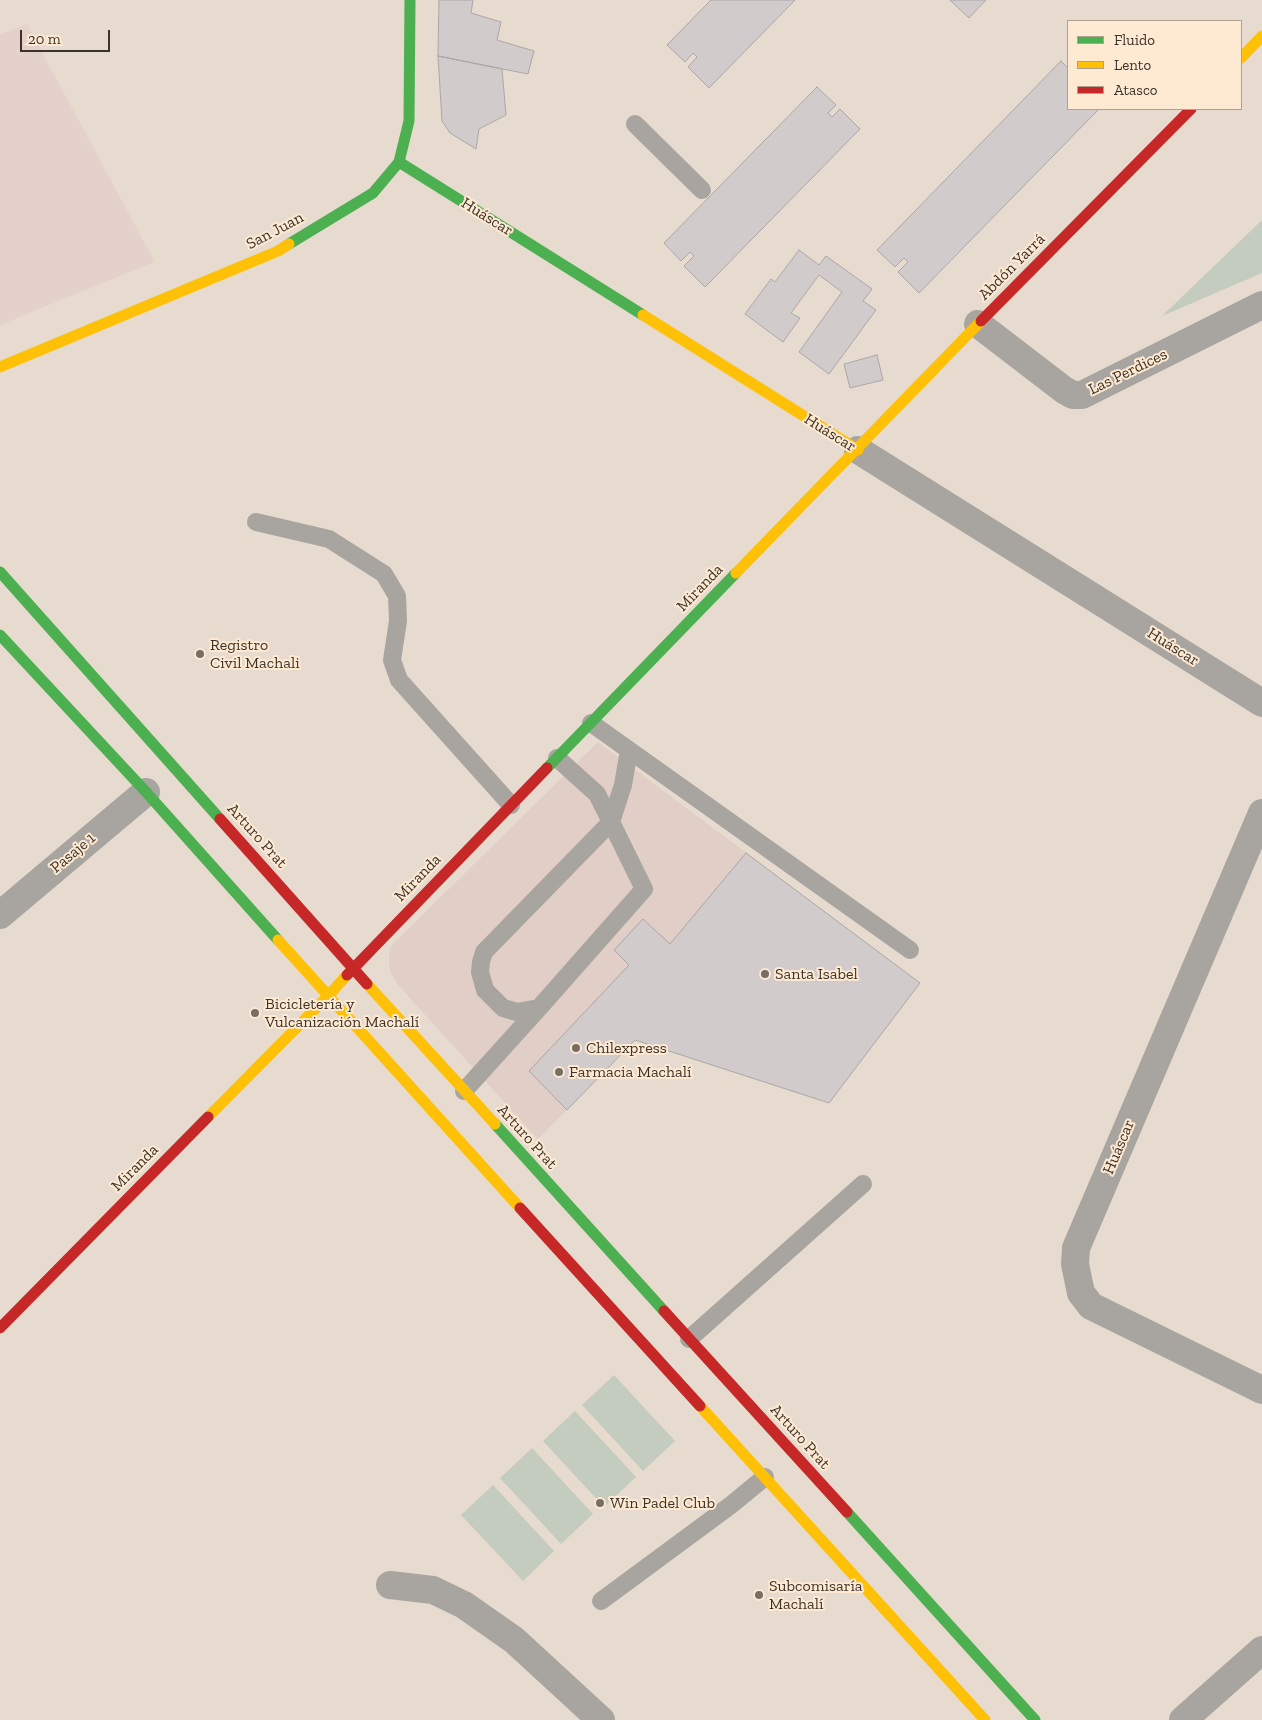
<!DOCTYPE html>
<html>
<head>
<meta charset="utf-8">
<style>
	body { margin:0 }
	#map { position:relative; width:1262px; height:1720px; overflow:hidden; background:#e7dbcf; font-family:"Zilla Slab",serif }
	canvas { display:block }
	.legend { position:absolute; left:1067px; top:20px; width:175px; height:90px; box-sizing:border-box; background:#fee9d2; border:1px solid #b0a18f; margin:0; padding:6px 9px; list-style:none; font-size:15px; color:#3c342b }
	.legend li { display:flex; align-items:center; gap:10px; height:25px }
	.legend b { width:25px; border:1px solid #b0a18f }
	.scale { position:absolute; left:20px; top:30px; width:90px; height:22px; box-sizing:border-box; border:2px solid #3c342b; border-top:0; padding-left:6px; font-size:15px; line-height:18px; white-space:nowrap; color:#3c342b; -webkit-text-stroke:4px #fee9d2; paint-order:stroke }
</style>
</head>
<body>
<div id="map">
<canvas width="1262" height="1720"></canvas>
<ul class="legend">
<li><b style="height:6px;background:#4caf50"></b>Fluido</li>
<li><b style="height:6px;background:#ffc107"></b>Lento</li>
<li><b style="height:6px;background:#c62828"></b>Atasco</li>
</ul>
<div class="scale">20 m</div>
</div>
<script>
const ctx = document.querySelector('canvas').getContext('2d');
ctx.lineJoin = 'round';
function fill(path, color) { ctx.fillStyle = color; ctx.fill(path, 'evenodd'); }
const toPath = rows => new Path2D(rows.map(r => 'M' + r).join(''));
function strokePath(path, color, width, dash) { ctx.strokeStyle = color; ctx.lineWidth = width; ctx.lineCap = dash ? 'butt' : 'round'; ctx.setLineDash(dash || []); ctx.stroke(path); }
function label(font, color, halo, rows, align = 'center') {
  ctx.font = font + ' "Zilla Slab",serif'; ctx.lineWidth = 4; ctx.setLineDash([]); ctx.textBaseline = 'middle'; ctx.strokeStyle = halo; ctx.fillStyle = color; for (const [text, x, y, turn = 0] of rows) {
    ctx.save(); ctx.translate(x, y); ctx.rotate((+turn || 0) * Math.PI / 180); ctx.textAlign = isNaN(turn) ? turn : align; if (halo) ctx.strokeText(text, 0, 0); ctx.fillText(text, 0, 0); ctx.restore();
  }
}
const commercial = toPath([
	[598,742,920,983,829,1103,635,1040,538,1139,398,985,391,973,389,965,389,954,392,945]
]);
const industrial = toPath([
	[27,24,155,262,0,325,0,34]
]);
const green = toPath([
	[1262,220,1262,273,1162,316],
	[614,1375,675,1441,643,1471,582,1405],
	[575,1411,636,1477,604,1507,543,1441],
	[532,1448,593,1514,561,1544,500,1478],
	[493,1485,554,1551,523,1581,461,1515]
]);
const building = toPath([
	[439,0,473,0,471,13,501,22,497,40,534,51,528,74,438,56,439,0],
	[711,0,795,0,709,88,688,67,697,57,693,53,685,62,667,45,711,0],
	[950,0,986,0,969,18,950,0],
	[438,56,502,69,506,115,479,129,476,149,450,133,442,121,438,56],
	[1061,61,1068,68,1068,109,1099,109,919,293,898,272,908,262,904,258,895,267,877,250,1061,61],
	[817,87,836,105,828,113,832,117,840,109,860,129,705,287,684,266,694,256,690,252,681,261,664,243,817,87],
	[799,250,819,265,826,256,872,289,863,301,876,310,829,374,799,352,842,292,819,275,791,313,800,318,783,342,745,314,771,279,775,282,799,250],
	[877,355,883,380,850,388,844,364,877,355],
	[746,853,920,983,829,1103,635,1040,567,1110,529,1071,629,965,614,950,643,919,670,944,746,853]
]);
const lane = toPath([
	[635,124,702,190],
	[256,522,329,539,384,574,397,596,398,621,392,660,399,680,511,805],
	[591,723,910,950],
	[557,758,597,794,611,822,644,889,539,1008,517,1012,503,1008,485,990,480,972,481,962,484,952,611,822,623,785,629,750],
	[464,1091,539,1008],
	[689,1339,863,1184],
	[601,1601,731,1505,765,1477]
]);
const street = toPath([
	[978,324,1064,390,1073,395,1082,395,1262,305],
	[858,450,1262,703],
	[1262,813,1076,1248,1075,1264,1081,1293,1091,1306,1262,1390],
	[0,915,146,792],
	[390,1585,433,1590,464,1605,514,1640,601,1720],
	[1183,1720,1262,1650]
]);
const fast = toPath([
	[399,162,643,315],
	[289,244,373,193,399,162,409,121,410,0],
	[0,572,220,819],
	[0,635,146,792,278,940],
	[547,768,736,573],
	[495,1124,664,1311],
	[847,1512,1035,1720]
]);
const slow = toPath([
	[1241,58,1262,36],
	[643,315,858,450],
	[0,367,278,251,289,244],
	[736,573,981,321],
	[278,940,520,1208],
	[367,984,495,1124],
	[208,1117,328,996,347,975],
	[700,1406,985,1720]
]);
const jam = toPath([
	[981,321,1191,109],
	[220,819,367,984],
	[347,975,547,768],
	[520,1208,700,1406],
	[664,1311,847,1512],
	[0,1328,208,1117]
]);
const markers = [
	[200,654,5,"#786e64"],
	[765,974,5,"#786e64"],
	[255,1013,5,"#786e64"],
	[576,1048,5,"#786e64"],
	[559,1072,5,"#786e64"],
	[600,1503,5,"#786e64"],
	[759,1595,5,"#786e64"]
];
const streetNames = [
	["Huáscar",487,217,32],
	["San Juan",275,231,-28],
	["Abdón Yarrá",1012,267,-45],
	["Las Perdices",1128,372,-26],
	["Huáscar",830,433,32],
	["Miranda",700,588,-46],
	["Huáscar",1173,647,32],
	["Arturo Prat",257,836,48],
	["Pasaje 1",73,853,-40],
	["Miranda",418,878,-46],
	["Arturo Prat",527,1137,48],
	["Huáscar",1119,1147,-67],
	["Miranda",135,1168,-45],
	["Arturo Prat",800,1437,48]
];
const poiNames = [
	["Registro",210,645],
	["Civil Machali",210,663],
	["Santa Isabel",775,974],
	["Bicicletería y",265,1004],
	["Vulcanización Machalí",265,1022],
	["Chilexpress",586,1048],
	["Farmacia Machalí",569,1072],
	["Win Padel Club",610,1503],
	["Subcomisaría",769,1586],
	["Machalí",769,1604]
];
fill(commercial, '#e1cec6');
fill(industrial, '#e5d1cc');
fill(green, '#c3ccbe');
fill(building, '#d1cbcc');
strokePath(building, '#aba6a5', 1);
strokePath(lane, '#a8a5a0', 18);
strokePath(street, '#a8a5a0', 28);
strokePath(fast, '#4caf50', 11);
strokePath(slow, '#ffc107', 11);
strokePath(jam, '#c62828', 11);
for (const [x, y, r, color] of markers) { const dot = new Path2D(); dot.arc(x, y, r, 0, 2 * Math.PI); ctx.fillStyle = color; ctx.fill(dot); strokePath(dot, '#fee9d2', 2); }
label('16px', '#3c342b', '#fee9d2', streetNames);
label('16px', '#3c342b', '#fee9d2', poiNames, 'left');
</script>
</body>
</html>
